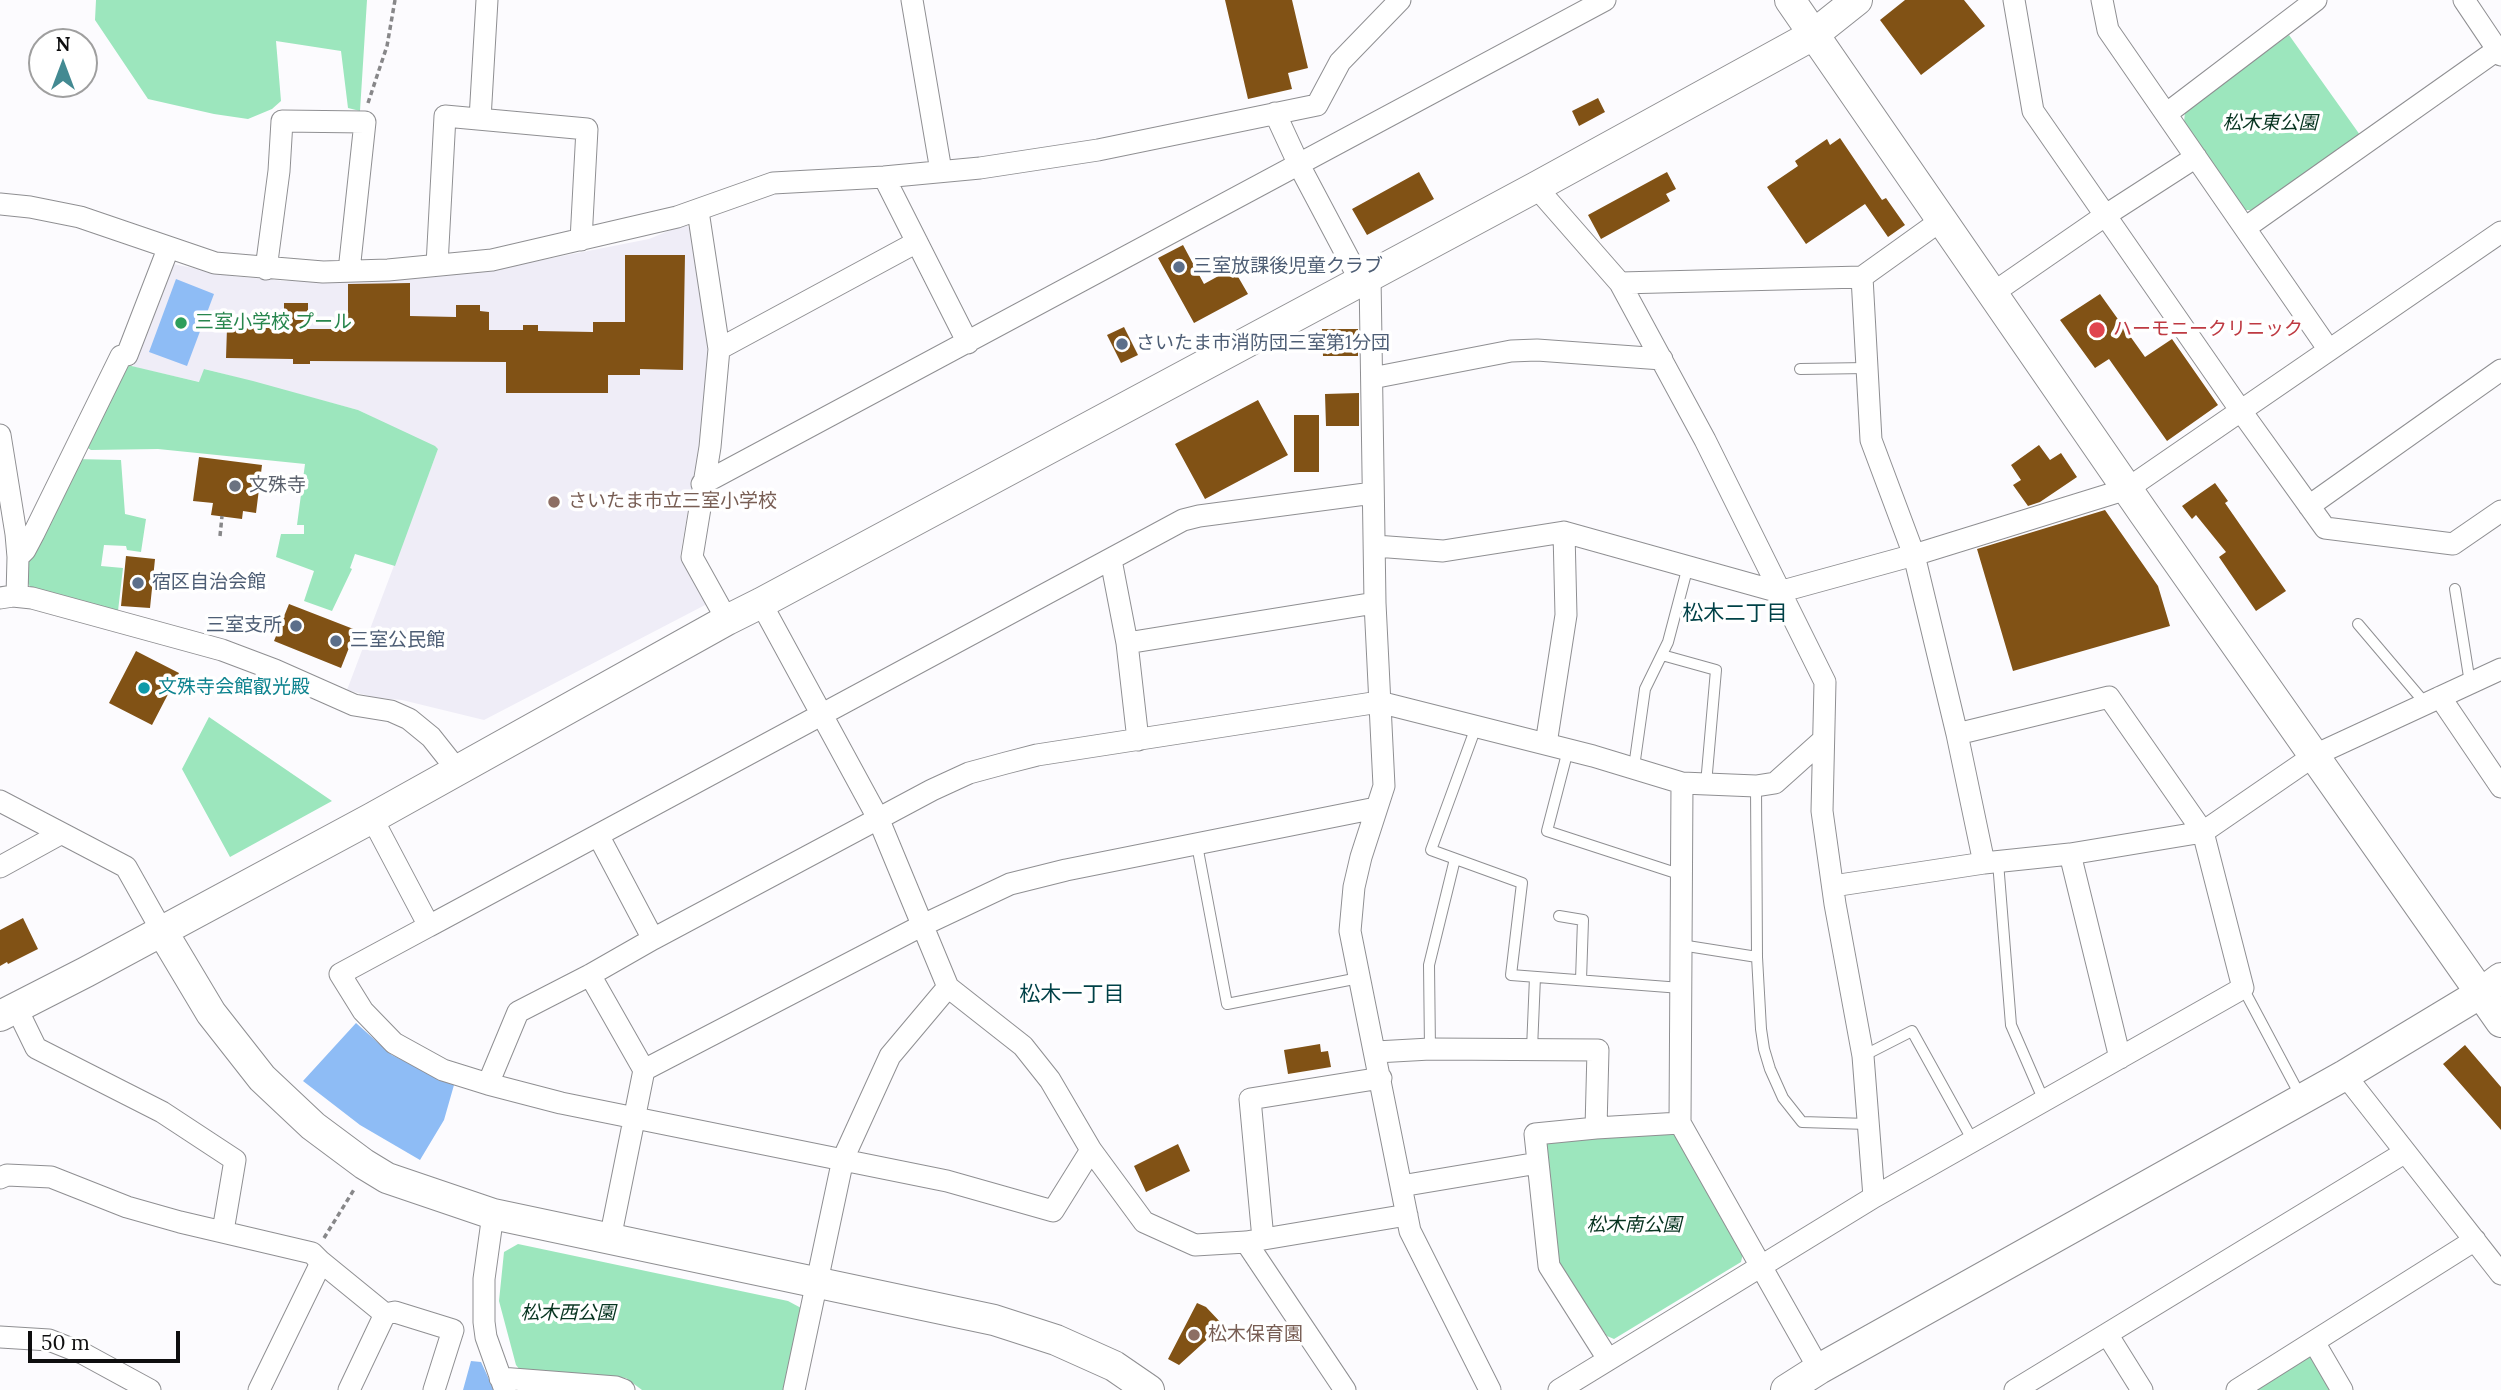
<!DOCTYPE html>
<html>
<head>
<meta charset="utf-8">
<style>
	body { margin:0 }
	#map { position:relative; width:2501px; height:1390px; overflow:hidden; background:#fcfbfe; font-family:Lora,serif }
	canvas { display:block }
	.north { position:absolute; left:28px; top:28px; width:70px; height:70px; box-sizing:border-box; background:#fff; border:2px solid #9f9f9f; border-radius:50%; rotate:0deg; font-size:19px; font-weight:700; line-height:28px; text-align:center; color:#0e0e0f }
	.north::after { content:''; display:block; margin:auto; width:24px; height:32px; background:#438a92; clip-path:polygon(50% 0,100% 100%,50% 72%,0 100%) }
	.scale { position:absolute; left:28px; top:1331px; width:152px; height:32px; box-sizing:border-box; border:4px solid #0e0e0f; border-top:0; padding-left:9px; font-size:21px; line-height:24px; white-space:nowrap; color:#0e0e0f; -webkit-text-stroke:5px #fff; paint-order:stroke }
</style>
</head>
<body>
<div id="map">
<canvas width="2501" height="1390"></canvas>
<div class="north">N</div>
<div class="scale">50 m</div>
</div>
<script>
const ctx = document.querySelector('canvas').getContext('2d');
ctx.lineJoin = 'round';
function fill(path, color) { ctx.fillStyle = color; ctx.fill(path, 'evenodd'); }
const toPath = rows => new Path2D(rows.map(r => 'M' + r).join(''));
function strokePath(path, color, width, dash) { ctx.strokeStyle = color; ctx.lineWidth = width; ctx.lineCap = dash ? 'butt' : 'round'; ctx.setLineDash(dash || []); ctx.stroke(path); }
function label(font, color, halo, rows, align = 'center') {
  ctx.font = font + ' Lora,"Noto Sans JP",serif'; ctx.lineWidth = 7; ctx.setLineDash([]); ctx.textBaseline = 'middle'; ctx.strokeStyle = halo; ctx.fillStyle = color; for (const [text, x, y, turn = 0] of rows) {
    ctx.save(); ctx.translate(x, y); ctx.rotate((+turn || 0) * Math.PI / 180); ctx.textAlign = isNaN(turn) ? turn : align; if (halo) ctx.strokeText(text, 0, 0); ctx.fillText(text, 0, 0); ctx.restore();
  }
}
const built = toPath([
	[685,224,693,231,709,325,706,410,680,556,707,604,484,720,402,700,376,698,347,690,438,449,358,410,205,369,200,382,133,367,173,264,233,276,286,281,390,279,481,272,649,239]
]);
const green = toPath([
	[96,0,367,0,360,111,348,108,341,51,276,41,281,101,272,109,248,119,214,114,148,99,95,20],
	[2289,35,2360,135,2255,210,2244,210,2184,123,2185,111],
	[123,364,199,382,204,369,253,381,358,410,435,446,438,449,395,566,355,554,350,568,352,569,332,611,304,601,314,571,276,557,281,534,304,534,304,525,297,525,305,464,158,449,91,450,83,445],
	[75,459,121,460,125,514,146,519,141,552,127,550,126,546,104,545,101,566,123,568,118,611,30,587,27,581,26,561],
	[209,717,332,801,230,857,182,769],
	[1678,1134,1744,1249,1741,1262,1614,1339,1607,1336,1554,1259,1543,1149,1549,1138],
	[518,1244,788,1301,803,1309,785,1390,642,1390,626,1378,520,1370,516,1365,499,1301,504,1252],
	[2309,1355,2335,1390,2249,1390]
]);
const water = toPath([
	[176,279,214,294,187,366,149,352],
	[356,1023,392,1055,454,1085,444,1120,420,1160,360,1125,303,1081],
	[471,1361,481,1362,494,1390,463,1390]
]);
const building = toPath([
	[1225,0,1292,0,1308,68,1288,73,1292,89,1248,99],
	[1905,0,1964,0,1985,26,1921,75,1880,20],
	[1598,98,1605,112,1579,126,1572,111],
	[1840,138,1882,200,1886,198,1905,225,1888,237,1865,204,1806,244,1767,187,1798,166,1795,161,1827,139,1830,145],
	[1419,172,1434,199,1367,235,1352,209],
	[1667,172,1676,189,1666,194,1670,201,1601,239,1588,215],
	[1183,245,1204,284,1233,268,1248,294,1194,323,1158,258],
	[625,255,685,255,683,370,640,369,640,375,608,375,608,393,506,393,506,362,310,361,310,364,293,364,293,359,226,358,227,328,284,328,284,303,308,303,308,329,348,329,348,284,410,283,410,316,456,317,456,305,480,305,480,311,489,312,489,330,523,330,523,325,538,325,538,331,593,332,593,322,625,322],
	[2100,294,2145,357,2172,339,2218,405,2167,441,2109,359,2095,368,2060,320],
	[1124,327,1138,355,1121,363,1107,335],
	[1322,329,1358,329,1358,356,1323,356],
	[1359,393,1359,426,1326,426,1325,394],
	[1258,400,1288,455,1205,499,1175,444],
	[1294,415,1319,415,1319,472,1294,472],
	[2039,445,2050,460,2061,453,2077,477,2040,502,2028,506,2013,485,2021,480,2011,465],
	[199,457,262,465,256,513,243,511,242,519,211,515,213,503,193,501],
	[2215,483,2228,501,2225,503,2286,591,2256,611,2219,557,2226,552,2196,515,2192,519,2182,506],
	[2105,510,2158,586,2170,626,2013,671,1977,549],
	[126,556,155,559,150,608,121,606],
	[289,604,356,630,341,668,274,641],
	[136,651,179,673,152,725,109,703],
	[23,918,38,949,8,964,7,962,0,966,0,930],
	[1320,1044,1321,1052,1328,1051,1331,1067,1288,1074,1284,1050],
	[2465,1045,2501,1087,2501,1130,2443,1064],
	[1178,1144,1190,1171,1146,1192,1134,1166],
	[1197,1303,1206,1307,1223,1325,1179,1365,1168,1359]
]);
const path = toPath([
	[368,103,387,46,395,0],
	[220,536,222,516],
	[324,1238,355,1188]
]);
const lane = toPath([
	[1800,369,1867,368],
	[2455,589,2470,683],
	[2358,624,2425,703],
	[1662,655,1716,670,1706,784],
	[1476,727,1431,850,1522,883,1511,975,1681,988],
	[1568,750,1547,831,1682,875],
	[1634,767,1645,689,1668,642,1688,566],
	[1756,786,1757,957,1761,1029,1764,1049,1770,1069,1783,1098,1802,1122,1868,1124],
	[1197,845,1227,1004,1359,978],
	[1998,862,2011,1025,2044,1101],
	[1559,916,1583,920,1581,980],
	[1681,945,1757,957],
	[2243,988,2301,1097],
	[1430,1049,1429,965,1455,859],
	[1532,1049,1535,977],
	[1863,1056,1912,1031,1973,1141]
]);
const street = toPath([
	[912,0,941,171],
	[2014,0,2033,111,2241,411,2325,528,2453,544,2501,511],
	[2102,0,2108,30,2329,350],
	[2464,0,2501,55],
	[1275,113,1299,165,1361,282],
	[2166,114,2316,0],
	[480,119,487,0],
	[884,177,968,343],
	[1536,187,1620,283,1705,440,1825,682,1822,811,1835,904,1863,1056,1874,1197],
	[0,204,30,207,80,217,215,263,323,272,388,270,492,260,677,217,773,183,884,177,980,168,1098,150,1317,105,1340,62,1400,0],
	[698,211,719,349,710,447,692,557,727,620],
	[2245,228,2497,50],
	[437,265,445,116,587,129,581,240],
	[266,269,279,171,282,121,365,122,349,271],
	[1370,276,1375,603,1384,786,1361,857,1354,887,1350,931,1410,1231,1490,1390],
	[1862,277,1871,440,1914,555,1957,734,1984,863],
	[1620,283,1862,277,1943,219],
	[1993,293,2106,215,2196,157],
	[719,349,917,242],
	[1372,378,1511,351,1537,350,1662,359],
	[0,435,16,534,18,557,17,596],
	[702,484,1605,0],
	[2309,506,2501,370],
	[1375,546,1443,551,1564,532,1779,592,1914,555,2127,489,2501,232],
	[18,557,25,550,34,533,121,356,127,355,168,249],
	[1111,560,1127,643,1138,740],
	[0,598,13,596,32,598,222,650,275,670,354,705,391,711,409,719,431,737,458,771],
	[761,603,878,818,948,987,1023,1046,1050,1080,1091,1150,1144,1222,1195,1245,1246,1242,1407,1215],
	[1127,643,1375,603],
	[2440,697,2501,787],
	[1546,744,1566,615,1564,532],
	[1682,783,1680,1123,1819,1369],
	[0,801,126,867,162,931],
	[372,818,429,926,340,974,363,1011,394,1043,443,1070,488,1084],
	[2070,854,2120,1058],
	[0,867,60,834],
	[1833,886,1984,863,2070,854,2203,832,2315,755,2501,669],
	[429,926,598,835],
	[653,939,598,835,1183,520,1199,516,1373,493],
	[590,975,644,1070,610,1239],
	[16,1007,36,1048,162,1112,235,1160,223,1231],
	[1376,1052,1430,1049,1598,1050,1596,1128],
	[644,1070,923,925,1010,884,1066,870,1376,808],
	[2345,1075,2501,1274],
	[1091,1150,1053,1211,947,1181,561,1103,488,1084,518,1012,590,975,653,939,932,790,969,773,1006,763,1037,755,1379,702,1593,756,1682,783,1756,786,1775,783,1823,740],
	[0,1178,7,1175,51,1177,127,1207,180,1222,312,1253,320,1261,318,1269,259,1390],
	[1401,1186,1538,1163],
	[493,1214,484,1279,484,1322,486,1337,505,1390],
	[1263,1239,1250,1099,1381,1078],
	[1246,1242,1345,1390],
	[320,1261,385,1314,349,1390],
	[385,1314,395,1312,453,1330,434,1390],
	[2107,1334,2142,1390],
	[0,1337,49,1340,82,1353,150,1390],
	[2314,1342,2342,1390],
	[1608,1359,1549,1266,1535,1134,1596,1128,1680,1123],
	[500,1378,616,1387,624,1390],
	[794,1390,843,1159,890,1056,948,987],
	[1559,1390,1874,1197,2243,988,2203,832,2109,697,1957,734],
	[2015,1390,2404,1153],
	[2237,1390,2475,1240]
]);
const secondary = toPath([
	[1790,0,2143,512,2501,1022],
	[162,931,211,1013,262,1078,313,1126,364,1164,387,1178,493,1214,994,1320,1056,1340,1114,1366,1149,1390],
	[0,1016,86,972,372,818,727,620,761,603,1536,187,1813,35,1857,0],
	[1786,1390,1819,1369,2345,1075,2481,993,2501,978]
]);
const markers = [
	[1179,267,7,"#5c6f8a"],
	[181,323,7,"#2e9e5b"],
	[2097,330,9,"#e0444e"],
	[1122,344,7,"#5c6f8a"],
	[235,486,7,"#6b7280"],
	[554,502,7,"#8d6e63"],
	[138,583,7,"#5c6f8a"],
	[296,626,7,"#5c6f8a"],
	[336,641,7,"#5c6f8a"],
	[144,688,7,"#0f9aa8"],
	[1194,1335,7,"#8d6e63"]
];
const parkNames = [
	["松木東公園",2270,124],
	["松木南公園",1634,1226],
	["松木西公園",568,1314]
];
const serviceNames = [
	["三室放課後児童クラブ",1193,267],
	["さいたま市消防団三室第1分団",1136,344],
	["宿区自治会館",152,583],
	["三室支所",282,626,"right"],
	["三室公民館",350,641]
];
const leisureNames = [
	["三室小学校 プール",195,323]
];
const healthNames = [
	["ハーモニークリニック",2113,330]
];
const worshipNames = [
	["文殊寺",249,486]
];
const educationNames = [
	["さいたま市立三室小学校",568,502],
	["松木保育園",1208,1335]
];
const cultureNames = [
	["文殊寺会館叡光殿",158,688]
];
const neighbourhoodNames = [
	["松木二丁目",1735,614],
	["松木一丁目",1072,995]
];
fill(built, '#efedf7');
fill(green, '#9ce6bd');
fill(water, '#8ebcf5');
fill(building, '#815215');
strokePath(lane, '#8f8f92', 12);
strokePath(street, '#8f8f92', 23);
strokePath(secondary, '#8f8f92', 32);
strokePath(path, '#878789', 3.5, [5, 3.5]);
strokePath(lane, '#fff', 10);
strokePath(street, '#fff', 21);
strokePath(secondary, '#fff', 30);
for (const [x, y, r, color] of markers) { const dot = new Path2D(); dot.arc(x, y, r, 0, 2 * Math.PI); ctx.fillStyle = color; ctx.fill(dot); strokePath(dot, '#fff', 2.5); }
label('italic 19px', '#073420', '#fff', parkNames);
label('19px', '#4e5e75', '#fff', serviceNames, 'left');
label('19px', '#27864d', '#fff', leisureNames, 'left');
label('19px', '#be3a42', '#fff', healthNames, 'left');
label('19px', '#5b616d', '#fff', worshipNames, 'left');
label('19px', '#785e54', '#fff', educationNames, 'left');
label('19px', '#0d838f', '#fff', cultureNames, 'left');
label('21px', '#004147', '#fff', neighbourhoodNames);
</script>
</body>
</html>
